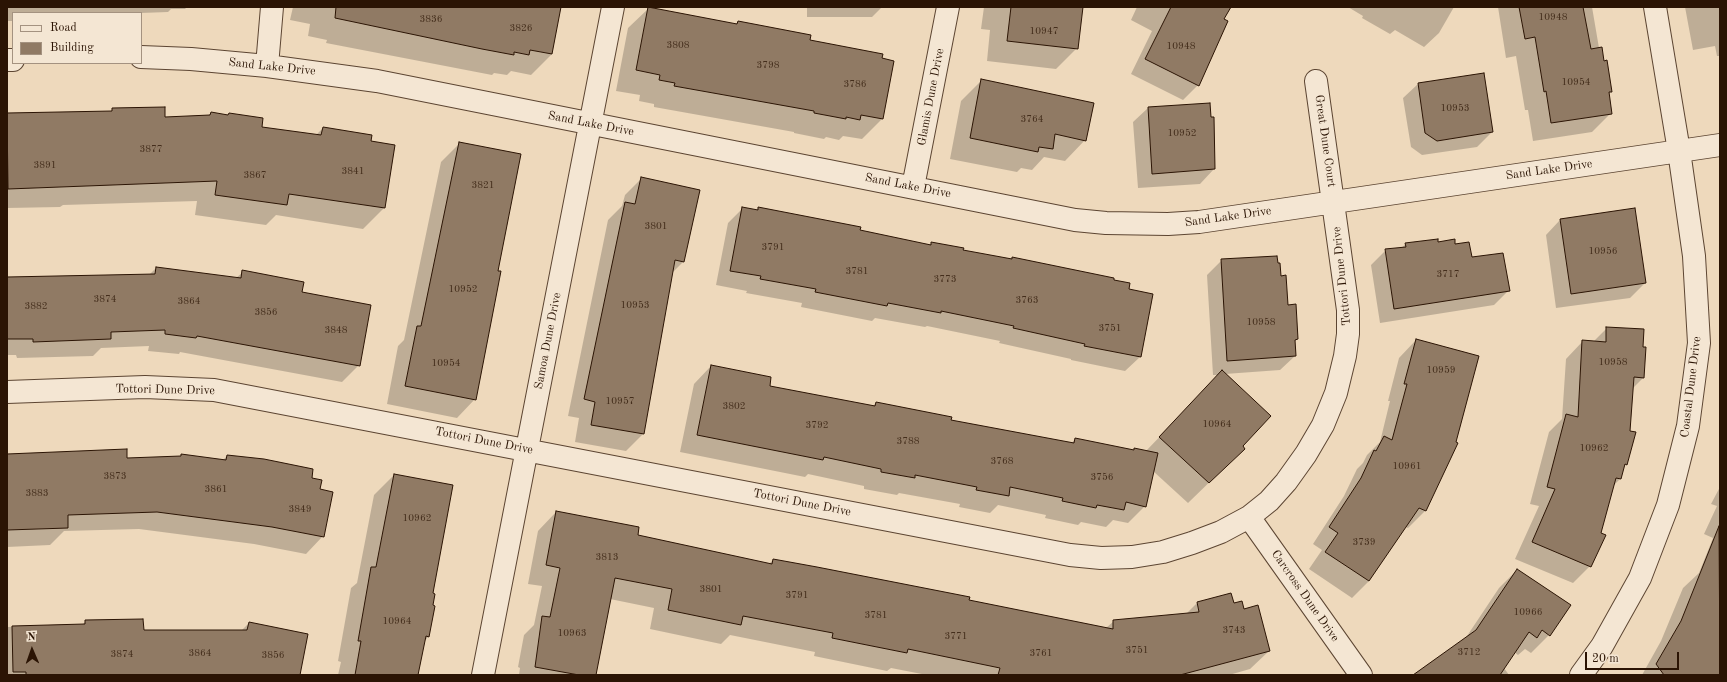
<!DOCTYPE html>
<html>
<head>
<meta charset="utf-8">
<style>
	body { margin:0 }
	#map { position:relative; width:1727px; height:682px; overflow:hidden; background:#eed9bc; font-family:"Old Standard TT",serif }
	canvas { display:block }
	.frame { position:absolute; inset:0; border:8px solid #2b1404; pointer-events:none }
	.legend { position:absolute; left:12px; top:12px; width:130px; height:52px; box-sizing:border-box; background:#f4e6d3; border:1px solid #a49280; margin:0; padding:5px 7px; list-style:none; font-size:12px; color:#2b1404 }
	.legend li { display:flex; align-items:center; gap:8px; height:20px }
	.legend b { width:20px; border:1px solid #a49280 }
	.north { position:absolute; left:12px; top:630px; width:40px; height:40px; -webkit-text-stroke:3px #f4e6d3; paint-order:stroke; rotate:358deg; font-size:11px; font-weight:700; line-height:16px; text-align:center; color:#2b1404 }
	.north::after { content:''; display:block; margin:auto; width:14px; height:18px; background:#2b1404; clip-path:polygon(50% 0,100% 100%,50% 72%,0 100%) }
	.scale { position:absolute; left:1585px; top:652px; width:94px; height:18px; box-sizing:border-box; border:2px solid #2b1404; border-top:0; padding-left:5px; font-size:12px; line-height:14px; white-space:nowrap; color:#2b1404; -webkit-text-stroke:3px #f4e6d3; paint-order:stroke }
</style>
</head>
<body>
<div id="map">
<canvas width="1727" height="682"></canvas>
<div class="frame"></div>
<ul class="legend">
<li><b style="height:5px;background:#f4e6d3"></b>Road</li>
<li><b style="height:11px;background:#907a64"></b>Building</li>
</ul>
<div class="north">N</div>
<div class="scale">20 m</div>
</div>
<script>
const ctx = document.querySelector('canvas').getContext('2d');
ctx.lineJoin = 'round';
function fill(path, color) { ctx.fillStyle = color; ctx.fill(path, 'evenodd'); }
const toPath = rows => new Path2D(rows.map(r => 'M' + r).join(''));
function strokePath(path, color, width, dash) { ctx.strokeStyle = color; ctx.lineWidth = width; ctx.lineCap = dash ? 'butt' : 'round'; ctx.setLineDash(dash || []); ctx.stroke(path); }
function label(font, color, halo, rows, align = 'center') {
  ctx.font = font + ' "Old Standard TT",serif'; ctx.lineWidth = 4; ctx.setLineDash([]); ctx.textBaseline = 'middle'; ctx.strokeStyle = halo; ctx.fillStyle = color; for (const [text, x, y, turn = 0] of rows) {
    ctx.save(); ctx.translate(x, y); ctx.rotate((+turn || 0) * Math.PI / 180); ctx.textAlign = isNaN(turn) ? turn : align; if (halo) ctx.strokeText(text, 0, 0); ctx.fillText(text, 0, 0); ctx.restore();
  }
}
const shadow = toPath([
	[7,7,187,7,185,9,171,9,168,12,141,13,13,13,13,21,7,21],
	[293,7,560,7,552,54,531,75,511,71,507,75,494,73,492,75,326,43,327,40,308,36,310,24,290,20],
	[807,7,882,7,872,17,807,17],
	[984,7,1082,7,1077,48,1056,69,987,61,990,30,981,29],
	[1137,7,1230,7,1223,20,1198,85,1183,100,1131,74,1152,31,1131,20],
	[1348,7,1454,7,1439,33,1424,47,1395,30,1390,34,1362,18,1363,16],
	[1498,7,1592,7,1599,48,1611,91,1608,94,1611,113,1592,132,1533,141,1528,110,1525,110,1516,56,1506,58],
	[1685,7,1720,7,1720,56,1717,56,1715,46,1693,50],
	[649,8,736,24,738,22,881,59,883,118,862,139,843,136,839,140,826,137,824,139,794,133,794,132,654,107,654,104,639,101,640,95,616,91,628,28],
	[1483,74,1492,132,1477,147,1422,155,1411,147,1403,98,1418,84],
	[982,80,1085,140,1065,161,1044,157,1032,170,1021,168,1017,172,950,159,961,101],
	[1209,104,1214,169,1200,184,1138,188,1133,122,1148,108],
	[113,109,164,118,208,116,211,113,227,116,229,114,261,128,316,135,323,128,369,142,394,146,384,208,363,229,276,215,266,225,195,215,197,201,63,205,60,207,7,208,7,114,110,112],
	[460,143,497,272,475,399,457,418,387,404,398,346,404,340,441,162],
	[642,178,683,262,672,273,643,434,626,451,575,442,579,418,568,416,608,220,622,206,625,195],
	[743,208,756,211,758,208,928,246,932,243,962,251,1011,260,1012,258,1113,281,1128,290,1140,357,1125,371,1071,360,1071,359,999,343,1000,341,927,326,925,327,875,318,872,321,801,307,802,303,746,293,747,291,716,285,728,223],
	[1560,220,1645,283,1630,298,1556,308,1546,235],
	[1406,244,1454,245,1508,291,1494,305,1380,323,1371,265,1386,250,1401,248],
	[1222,260,1280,277,1297,339,1294,342,1295,356,1280,370,1225,374,1241,446,1223,469,1188,503,1153,471,1145,506,1128,523,1113,520,1106,527,1081,522,1078,525,1045,518,1046,515,998,505,990,513,959,507,960,504,899,493,897,495,864,489,864,486,808,474,805,477,680,452,694,384,711,366,768,387,873,406,876,403,950,421,1071,444,1075,439,1133,451,1135,449,1146,451,1219,375,1213,375,1207,275],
	[156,268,236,278,243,272,300,293,359,365,342,382,180,352,179,354,148,351,149,346,101,348,93,356,17,358,16,355,7,355,7,278,149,275],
	[1607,328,1642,348,1643,378,1632,389,1626,464,1623,467,1620,479,1613,486,1590,566,1573,583,1515,559,1539,506,1530,504,1549,432,1562,419,1566,359,1583,341,1593,342],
	[1416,340,1454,442,1456,443,1425,511,1408,528,1405,527,1369,581,1352,598,1309,569,1322,550,1313,544,1344,496,1357,469,1363,463,1367,455,1380,442,1390,401,1388,401,1399,358],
	[7,454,126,459,179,458,181,455,223,460,227,456,319,490,323,536,306,554,254,544,139,529,64,531,50,545,7,547],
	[394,475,432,594,432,606,434,606,428,637,424,642,417,675,338,675,341,662,338,661,351,588,357,583,374,495],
	[1720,487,1720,675,1642,675,1661,641,1683,588,1699,573,1713,538,1704,534,1717,506,1711,504],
	[556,512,637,535,769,564,773,560,1106,628,1114,621,1186,614,1197,603,1233,604,1243,610,1269,651,1250,669,1229,675,927,675,891,668,887,671,814,656,815,652,730,635,721,644,650,629,654,608,610,599,595,675,519,675,520,668,518,667,524,635,534,625,542,586,528,584,538,531],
	[1517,570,1549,635,1531,653,1525,649,1518,655,1514,652,1504,668,1509,675,1415,675,1465,639,1499,588],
	[86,621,143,631,241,631,249,623,299,675,7,675,7,627,82,625]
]);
const building = toPath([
	[336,7,561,7,552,54,530,50,529,55,514,52,514,55,482,49,335,18,336,7],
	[648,7,737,24,738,21,811,35,810,40,883,54,882,58,894,61,883,119,861,115,860,120,846,117,846,119,814,113,814,111,674,86,675,83,659,80,660,75,636,70,648,7],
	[1011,7,1083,7,1078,49,1007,41,1011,7],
	[1171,7,1231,7,1224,19,1228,21,1199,86,1145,59,1171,7],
	[1519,7,1583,7,1591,49,1602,47,1604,61,1607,60,1612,92,1609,92,1612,114,1551,123,1546,91,1544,92,1535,37,1525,39,1519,7],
	[1484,73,1493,132,1437,141,1425,133,1418,83,1484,73],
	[981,79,1094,103,1086,141,1055,134,1053,149,1039,147,1038,152,970,138,981,79],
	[1210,103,1211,117,1214,117,1215,169,1152,174,1148,107,1210,103],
	[165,107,165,117,210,115,211,112,228,115,229,113,263,118,262,127,321,135,323,127,372,135,371,141,395,145,385,208,289,194,287,205,215,195,217,181,8,189,7,113,112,111,112,108,165,107],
	[459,142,521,154,498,271,501,271,476,400,405,386,417,326,421,326,459,142],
	[641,177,700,190,684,262,675,260,644,434,591,425,595,402,584,399,625,202,635,204,641,177],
	[742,207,758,210,758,207,861,227,860,230,931,245,931,242,964,248,963,250,1012,259,1012,257,1114,278,1114,280,1130,283,1129,289,1153,294,1141,357,1084,346,1085,344,1013,328,1014,326,941,311,941,313,888,303,887,306,815,292,816,289,760,279,761,276,730,271,742,207],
	[1635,208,1646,283,1571,294,1560,219,1635,208],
	[1438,239,1438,242,1455,239,1455,244,1469,242,1472,257,1503,253,1510,291,1394,309,1385,249,1406,247,1405,243,1438,239],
	[1277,256,1278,263,1280,263,1281,276,1286,275,1288,305,1296,304,1298,339,1295,340,1296,356,1227,361,1221,259,1277,256],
	[156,267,241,278,242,270,304,282,302,292,371,305,360,366,197,336,196,338,165,334,165,330,111,332,111,339,33,342,33,339,7,339,7,277,155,274,156,267],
	[1606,327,1644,329,1643,347,1646,347,1644,378,1634,377,1630,431,1636,432,1627,465,1625,464,1621,479,1616,478,1601,533,1606,535,1591,567,1532,542,1555,489,1547,487,1566,414,1578,417,1582,340,1606,342,1606,327],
	[1416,339,1479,356,1456,442,1458,443,1426,511,1419,508,1369,581,1325,552,1338,533,1329,527,1361,478,1374,450,1376,451,1384,436,1392,440,1407,384,1404,384,1416,339],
	[711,365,771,377,770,386,875,406,876,402,952,417,951,420,1074,443,1075,438,1134,450,1134,448,1158,453,1146,507,1126,502,1124,510,1097,505,1096,508,1062,501,1063,498,1010,487,1009,496,976,490,977,487,915,475,915,478,881,472,881,469,824,457,823,460,697,435,711,365],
	[1222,370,1271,416,1243,446,1245,449,1209,483,1159,437,1222,370],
	[127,449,127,458,181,456,181,454,226,460,227,455,264,459,313,469,312,478,322,480,320,489,333,492,324,537,272,527,157,512,68,515,68,528,7,530,7,454,127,449],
	[394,474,453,485,433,593,435,594,433,605,435,606,429,637,426,636,418,675,355,675,361,641,358,641,371,567,376,567,394,474],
	[556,511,639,527,638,535,772,564,773,559,817,567,970,597,969,600,1113,629,1113,620,1199,612,1197,602,1231,593,1234,603,1242,601,1244,609,1258,605,1270,651,1180,675,998,675,1000,668,908,649,907,653,832,638,833,633,743,616,741,625,668,610,672,589,615,578,596,675,579,675,535,667,542,616,550,617,560,568,546,565,556,511],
	[1719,526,1720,675,1664,675,1656,664,1681,621,1719,526],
	[1517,569,1571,605,1550,636,1542,630,1537,638,1529,632,1500,675,1413,675,1476,630,1517,569],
	[143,619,144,630,247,630,249,622,308,634,300,675,26,675,26,672,13,672,12,626,85,624,85,620,143,619]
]);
const minor = toPath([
	[141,57,191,59,267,66,377,81,1075,220,1106,223,1168,224,1199,222,1720,145],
	[7,60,13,60],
	[267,66,272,7],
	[913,187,948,7],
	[7,392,145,387,214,390,1070,555,1101,558,1132,557,1163,552,1192,543,1221,532,1249,517,1269,501,1286,482,1306,454,1323,425,1336,393,1345,356,1348,334,1348,310,1316,81],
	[1249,517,1361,675],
	[483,675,613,7],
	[1581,675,1602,646,1640,578,1668,505,1688,426,1699,343,1694,256,1679,151,1655,7]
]);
const numberNames = [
	["10948",1553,17],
	["3836",431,19],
	["3826",521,28],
	["10947",1044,31],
	["3808",678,45],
	["10948",1181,46],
	["3798",768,65],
	["10954",1576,82],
	["3786",855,84],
	["10953",1455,108],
	["3764",1032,119],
	["10952",1182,133],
	["3877",151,149],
	["3891",45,165],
	["3841",353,171],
	["3867",255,175],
	["3821",483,185],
	["3801",656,226],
	["3791",773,247],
	["10956",1603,251],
	["3781",857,271],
	["3717",1448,274],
	["3773",945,279],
	["10952",463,289],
	["3874",105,299],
	["3763",1027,300],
	["3864",189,301],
	["10953",635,305],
	["3882",36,306],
	["3856",266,312],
	["10958",1261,322],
	["3751",1110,328],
	["3848",336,330],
	["10958",1613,362],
	["10954",446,363],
	["10959",1441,370],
	["10957",620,401],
	["3802",734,406],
	["10964",1217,424],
	["3792",817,425],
	["3788",908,441],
	["10962",1594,448],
	["3768",1002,461],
	["10961",1407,466],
	["3873",115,476],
	["3756",1102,477],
	["3861",216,489],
	["3883",37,493],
	["3849",300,509],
	["10962",417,518],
	["3739",1364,542],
	["3813",607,557],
	["3801",711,589],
	["3791",797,595],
	["10966",1528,612],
	["3781",876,615],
	["10964",397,621],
	["3743",1234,630],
	["10963",572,633],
	["3771",956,636],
	["3751",1137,650],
	["3712",1469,652],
	["3864",200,653],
	["3761",1041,653],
	["3874",122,654],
	["3856",273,655]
];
const streetNames = [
	["Sand Lake Drive",272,67,6],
	["Glamis Dune Drive",931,97,-79],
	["Sand Lake Drive",591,124,11],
	["Great Dune Court",1325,141,82],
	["Sand Lake Drive",1549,170,-8],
	["Sand Lake Drive",908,186,11],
	["Sand Lake Drive",1228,217,-8],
	["Tottori Dune Drive",1342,276,-96],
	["Samoa Dune Drive",548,341,-79],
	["Coastal Dune Drive",1691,387,-83],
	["Tottori Dune Drive",165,390,1],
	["Tottori Dune Drive",484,441,11],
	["Tottori Dune Drive",802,503,11],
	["Carcross Dune Drive",1305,596,55]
];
fill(shadow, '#0003');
fill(building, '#907a64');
strokePath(building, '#2b1404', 1);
strokePath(minor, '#5c4532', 24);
strokePath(minor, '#f4e6d3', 22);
label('10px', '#442e1c', null, numberNames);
label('12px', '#2b1404', '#f4e6d3', streetNames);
</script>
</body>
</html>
